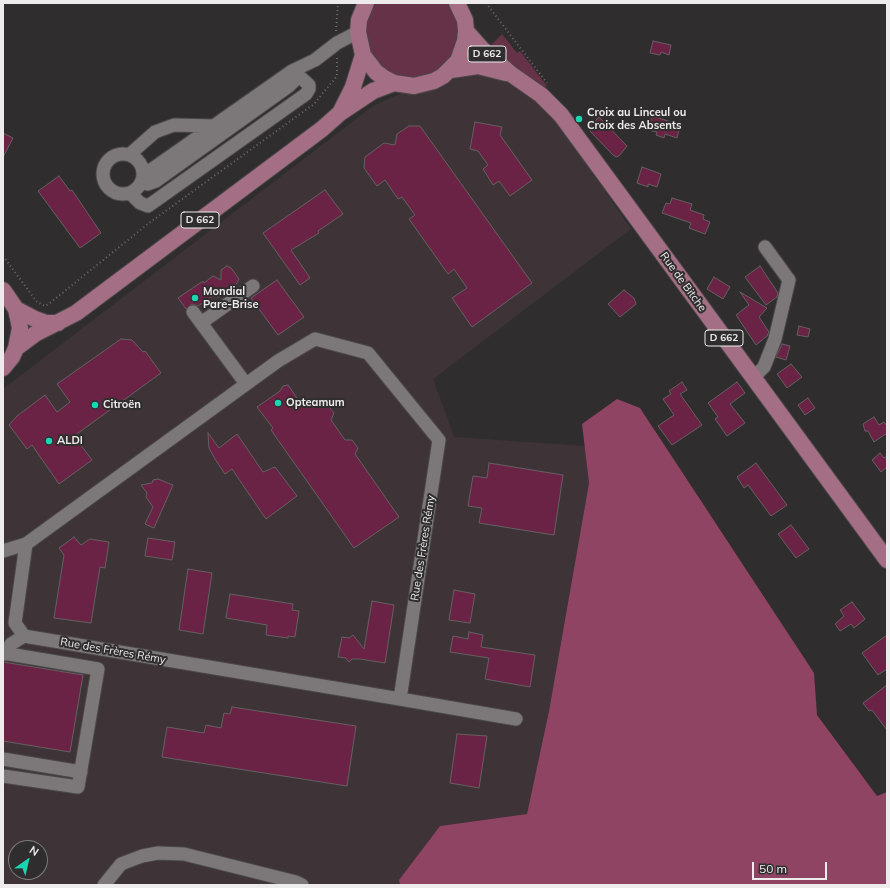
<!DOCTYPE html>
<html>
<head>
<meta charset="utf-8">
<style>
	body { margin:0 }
	#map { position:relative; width:890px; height:888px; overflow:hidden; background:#302d2e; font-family:Mulish,sans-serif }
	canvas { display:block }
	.frame { position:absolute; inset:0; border:4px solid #edebec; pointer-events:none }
	.north { position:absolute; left:8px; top:840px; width:40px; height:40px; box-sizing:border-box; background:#302d2e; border:1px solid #7c797a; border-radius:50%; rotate:34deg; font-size:11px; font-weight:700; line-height:16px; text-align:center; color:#edebec }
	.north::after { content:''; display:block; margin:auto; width:14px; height:18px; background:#19d5b2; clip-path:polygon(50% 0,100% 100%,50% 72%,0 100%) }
	.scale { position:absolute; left:752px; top:862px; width:75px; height:18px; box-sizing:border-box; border:2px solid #edebec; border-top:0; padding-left:5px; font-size:12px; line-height:14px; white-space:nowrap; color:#edebec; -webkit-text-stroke:3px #302d2e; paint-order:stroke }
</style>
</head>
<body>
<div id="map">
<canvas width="890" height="888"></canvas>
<div class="frame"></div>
<div class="north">N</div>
<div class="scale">50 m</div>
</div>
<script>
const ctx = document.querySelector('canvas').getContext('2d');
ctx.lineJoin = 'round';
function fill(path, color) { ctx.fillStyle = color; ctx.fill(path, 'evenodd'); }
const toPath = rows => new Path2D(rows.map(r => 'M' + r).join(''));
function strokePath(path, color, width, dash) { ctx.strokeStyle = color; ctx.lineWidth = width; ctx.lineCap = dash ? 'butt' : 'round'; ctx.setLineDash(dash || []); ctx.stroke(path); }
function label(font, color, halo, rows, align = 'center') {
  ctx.font = font + ' Mulish,sans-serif'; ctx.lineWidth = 4; ctx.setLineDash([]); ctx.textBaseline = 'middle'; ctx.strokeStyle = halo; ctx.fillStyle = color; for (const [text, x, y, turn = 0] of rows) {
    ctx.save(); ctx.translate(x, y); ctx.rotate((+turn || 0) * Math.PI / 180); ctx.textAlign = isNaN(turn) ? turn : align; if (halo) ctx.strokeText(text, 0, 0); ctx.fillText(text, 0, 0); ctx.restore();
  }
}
const built = toPath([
	[506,46,631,229,433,379,454,437,585,446,589,483,549,711,527,814,440,826,399,880,400,885,3,885,3,389,373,106],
	[16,848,40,848,40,872,16,872]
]);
const green = toPath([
	[376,3,449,3,460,23,460,42,452,59,439,72,421,79,402,78,384,70,372,55,366,37,368,18],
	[502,34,517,53,520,51,547,86,545,87,488,48]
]);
const forest = toPath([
	[617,399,640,408,814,673,817,715,877,796,887,792,887,885,400,885,399,880,440,826,527,814,549,711,589,483,582,424]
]);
const building = toPath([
	[653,41,671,45,669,55,661,52,660,55,650,53,653,41],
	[652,116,675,123,675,125,680,126,677,138,665,134,664,138,656,135,657,132,648,130,652,116],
	[599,117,627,146,619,156,616,157,613,155,589,130,592,124,599,117],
	[475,122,502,127,500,135,532,180,510,196,499,181,493,185,483,169,488,165,478,151,470,149,475,122],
	[409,126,420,126,532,283,472,327,452,298,467,288,454,269,448,274,409,219,415,215,402,197,398,199,385,180,377,186,364,168,365,157,384,143,395,145,397,134,409,126],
	[3,133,13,138,3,157,3,133],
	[642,167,661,174,657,187,648,184,648,187,637,183,642,167],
	[59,176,70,191,72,190,101,233,80,248,38,191,59,176],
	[325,190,343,214,318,231,319,233,291,250,310,278,300,285,263,233,325,190],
	[672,198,692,204,690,210,704,215,703,219,710,222,705,234,689,228,691,223,662,213,666,203,670,204,672,198],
	[227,266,231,268,239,279,233,290,219,297,213,296,198,306,192,304,186,309,178,298,203,281,204,283,213,276,221,280,221,270,227,266],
	[760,266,778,293,777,297,766,305,745,277,760,266],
	[714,277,730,287,723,299,707,289,714,277],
	[277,280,304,317,278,335,251,298,277,280],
	[624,290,634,298,636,304,620,317,608,304,624,290],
	[740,292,767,308,759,317,769,332,767,336,756,345,736,315,749,305,740,292],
	[799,326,810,329,808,337,797,335,799,326],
	[121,339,132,340,143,352,145,351,161,373,74,436,92,460,59,484,32,445,27,449,9,425,17,416,45,395,57,412,70,402,57,384,121,339],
	[782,344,790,346,786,360,776,357,782,344],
	[791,364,802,377,787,388,777,374,791,364],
	[682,382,687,390,680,394,702,425,672,445,658,426,674,415,663,399,671,394,669,391,682,382],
	[737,382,745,393,730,404,745,423,727,436,715,419,718,417,708,403,737,382],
	[288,385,303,407,315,398,320,405,329,407,334,413,331,420,345,440,352,440,358,448,355,454,399,517,354,548,271,430,273,428,257,407,280,391,283,386,288,385],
	[808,398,815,408,805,415,798,405,808,398],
	[874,417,879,425,884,422,887,426,887,433,874,442,868,431,865,431,863,424,874,417],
	[208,433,219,448,237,434,263,472,275,467,297,496,266,519,232,469,225,474,215,459,209,448,208,433],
	[880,453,884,458,887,456,887,467,881,472,872,460,880,453],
	[489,463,563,475,554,535,479,523,482,508,468,506,473,476,487,478,489,463],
	[756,463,787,505,771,516,748,485,744,488,737,477,756,463],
	[158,479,173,485,154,528,145,524,153,507,146,497,147,493,141,485,152,483,153,480,158,479],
	[791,525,809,549,796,558,778,534,791,525],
	[74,537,81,545,90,539,109,542,105,568,100,567,91,623,54,618,64,555,59,548,74,537],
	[148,538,175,542,172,560,145,556,148,538],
	[188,569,212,573,203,634,179,630,188,569],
	[454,590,475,594,470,623,449,620,454,590],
	[230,594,293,604,292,610,299,611,295,637,288,636,288,638,266,635,267,625,226,618,230,594],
	[372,601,394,605,385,663,360,659,352,659,349,662,346,658,338,657,342,637,349,638,353,635,364,649,372,601],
	[852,602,865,619,854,628,851,624,840,631,835,624,844,616,840,610,852,602],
	[469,632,483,635,481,647,535,655,530,687,485,679,489,658,450,652,453,636,468,639,469,632],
	[887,635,887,669,878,675,862,653,887,635],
	[3,662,83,675,70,752,3,741,3,662],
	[887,685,887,730,872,710,869,711,863,703,887,685],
	[232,707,356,726,347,786,162,757,167,727,204,733,206,725,221,728,224,713,230,714,232,707],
	[457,734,487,736,479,788,450,783,457,734]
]);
const path = toPath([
	[486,3,547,83],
	[336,31,338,3],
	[3,256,37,302,45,306,50,303,149,223,314,104,337,76,337,58]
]);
const minor = toPath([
	'103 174a20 20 0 1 1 40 0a20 20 0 1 1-40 0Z',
	[129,155,155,132,174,125,214,126],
	[143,171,151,170,292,71,315,60,337,43,358,32],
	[141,182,148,184,156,181,289,86,299,76,297,69],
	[130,193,140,203,148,206,306,94,309,89,309,85,299,76],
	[193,312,246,384],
	[201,323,253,286],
	[753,378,764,367,775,339,789,280,765,247],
	[3,551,26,544,278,361,315,339,368,353,439,440,400,699,24,636,15,623,26,544],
	[3,653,98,669,78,787,3,776],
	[5,654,11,644,24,636],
	[400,699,516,719],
	[3,759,81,772],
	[104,885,121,864,142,856,158,853,184,854,296,882,302,885]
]);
const major = toPath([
	[366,3,359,20,358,32,363,55,376,72,384,78,394,83,414,86,434,81,443,76,458,61,465,41,466,31,465,20,457,3],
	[466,31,482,49,511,74,541,95,561,115,887,560],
	[451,70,478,66,506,73],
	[341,111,353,87,363,55],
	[3,290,16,309,20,328,16,348,12,357,3,368],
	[16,309,35,319,46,323,58,323],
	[16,348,35,334,76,313,322,129,340,113,373,91,394,83]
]);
const markers = [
	[579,119,4,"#19d5b2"],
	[195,298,4,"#19d5b2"],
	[278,403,4,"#19d5b2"],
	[95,405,4,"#19d5b2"],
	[49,441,4,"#19d5b2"]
];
const shields = [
	[487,54,38],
	[200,220,38],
	[724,338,38]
];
const shieldNames = [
	["D 662",487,54],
	["D 662",200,220],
	["D 662",724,338]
];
const poiNames = [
	["Croix au Linceul ou",587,113],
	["Croix des Absents",587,126],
	["Mondial",203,292],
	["Pare-Brise",203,305],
	["Opteamum",286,403],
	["Citroën",103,405],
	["ALDI",57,441]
];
const streetNames = [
	["Rue de Bitche",683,282,54],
	["Rue des Frères Rémy",423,548,-81],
	["Rue des Frères Rémy",113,651,10]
];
fill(built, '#3e3437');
fill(green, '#653248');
fill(forest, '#8f4464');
fill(building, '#6b2345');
strokePath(building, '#646061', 1);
strokePath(minor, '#4b4849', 15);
strokePath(major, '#4b4849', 18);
strokePath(path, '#6c6a6b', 2, [1, 3]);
strokePath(minor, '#7c7879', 13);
strokePath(major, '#a46e84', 16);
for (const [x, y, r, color] of markers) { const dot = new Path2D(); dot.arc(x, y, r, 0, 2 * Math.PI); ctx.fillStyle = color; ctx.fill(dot); strokePath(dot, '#302d2e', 1.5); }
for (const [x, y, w] of shields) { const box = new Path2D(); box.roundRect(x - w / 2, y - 8, w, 16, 3); ctx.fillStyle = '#302d2e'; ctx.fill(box); strokePath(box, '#edebec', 1); }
label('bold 10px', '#edebec', null, shieldNames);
label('bold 11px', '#edebec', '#302d2e', poiNames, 'left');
label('11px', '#edebec', '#302d2e', streetNames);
</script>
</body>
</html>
